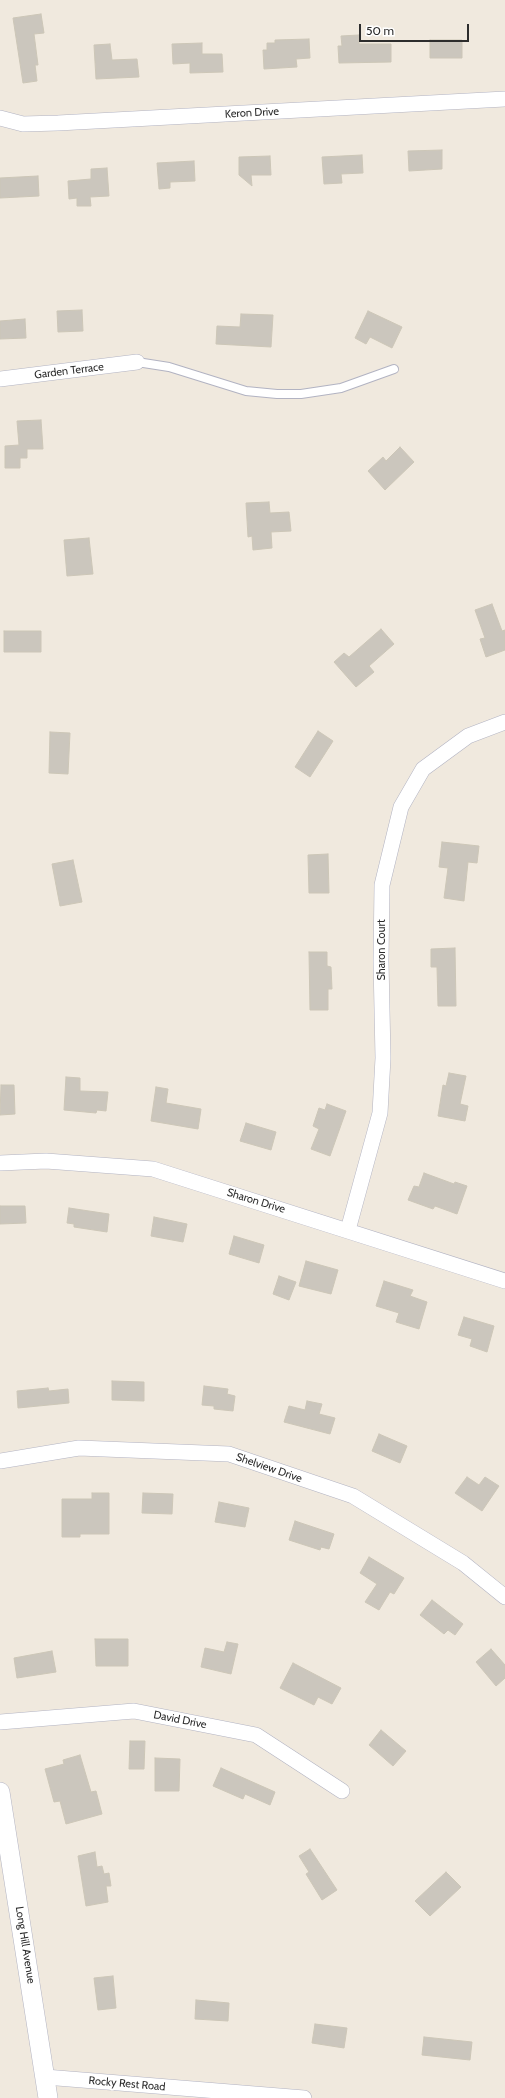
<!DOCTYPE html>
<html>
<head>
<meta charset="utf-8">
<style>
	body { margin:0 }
	#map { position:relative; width:505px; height:2098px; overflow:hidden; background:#f0e9de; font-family:Cabin,sans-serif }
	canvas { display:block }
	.scale { position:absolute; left:359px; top:24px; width:110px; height:18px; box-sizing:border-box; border:2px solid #2d2d2d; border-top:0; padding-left:5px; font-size:12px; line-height:14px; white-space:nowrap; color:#2d2d2d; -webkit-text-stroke:3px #fff; paint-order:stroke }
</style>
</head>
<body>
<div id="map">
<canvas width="505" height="2098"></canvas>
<div class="scale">50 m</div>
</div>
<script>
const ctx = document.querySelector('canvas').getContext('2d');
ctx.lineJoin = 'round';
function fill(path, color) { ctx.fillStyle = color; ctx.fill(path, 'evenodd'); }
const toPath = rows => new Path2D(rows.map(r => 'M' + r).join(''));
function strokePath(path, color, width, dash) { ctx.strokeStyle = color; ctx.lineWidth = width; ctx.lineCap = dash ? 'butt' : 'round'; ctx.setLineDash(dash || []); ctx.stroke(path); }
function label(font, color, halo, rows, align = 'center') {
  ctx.font = font + ' Cabin,sans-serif'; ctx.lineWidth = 4; ctx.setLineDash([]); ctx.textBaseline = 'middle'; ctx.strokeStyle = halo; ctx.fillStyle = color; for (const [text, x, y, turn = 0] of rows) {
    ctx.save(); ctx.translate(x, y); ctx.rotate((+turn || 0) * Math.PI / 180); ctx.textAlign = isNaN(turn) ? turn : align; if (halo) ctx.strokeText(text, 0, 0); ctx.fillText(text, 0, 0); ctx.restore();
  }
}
const building = toPath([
	[41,14,44,33,34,34,38,65,35,65,37,81,23,83,13,18,41,14],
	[359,35,359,44,391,44,391,62,339,63,338,46,342,46,341,36,359,35],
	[309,39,310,58,296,59,297,67,264,69,263,50,267,50,267,43,275,43,275,40,309,39],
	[430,40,462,40,462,58,430,58,430,40],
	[202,43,202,54,222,54,223,72,190,73,190,63,173,64,172,44,202,43],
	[110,44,112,60,137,59,139,77,96,79,94,45,110,44],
	[442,150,442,169,409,171,408,151,442,150],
	[362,155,363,173,341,174,342,183,324,184,322,157,362,155],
	[270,156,271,175,251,175,252,186,239,175,239,157,270,156],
	[194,161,195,181,170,182,170,188,159,189,157,163,194,161],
	[107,168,109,196,90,197,91,206,77,206,77,198,69,199,68,181,91,179,91,169,107,168],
	[38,176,39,196,0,198,0,178,38,176],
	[82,310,83,331,58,332,57,311,82,310],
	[368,311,402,327,392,348,370,337,366,344,355,338,368,311],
	[241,314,273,315,271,347,216,344,217,326,240,327,241,314],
	[25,319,26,338,0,339,0,321,25,319],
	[41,420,43,449,27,449,27,458,20,458,20,468,5,468,5,446,19,445,17,421,41,420],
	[400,447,414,462,385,490,368,471,383,457,386,461,400,447],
	[269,502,270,513,289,512,291,531,271,532,272,548,253,550,252,536,248,537,246,503,269,502],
	[89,538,93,574,67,576,64,540,89,538],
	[492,604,502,631,505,630,505,650,486,657,480,639,485,638,475,610,492,604],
	[381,629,394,644,369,666,374,672,356,687,334,662,344,653,349,657,381,629],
	[4,631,41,631,41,652,4,652,4,631],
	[318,731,333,741,310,777,295,767,318,731],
	[50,732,70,733,68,774,49,773,50,732],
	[442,842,479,846,477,863,468,862,464,901,444,898,448,868,439,867,442,842],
	[328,854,329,893,309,893,308,855,328,854],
	[73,860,82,902,60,906,52,864,73,860],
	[455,948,456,1006,438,1006,437,967,431,967,431,949,455,948],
	[309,952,327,952,327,966,331,967,332,989,328,989,328,1010,310,1010,309,952],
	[449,1073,466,1076,460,1104,468,1106,465,1121,438,1116,443,1085,446,1086,449,1073],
	[66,1077,80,1078,80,1091,108,1092,106,1111,97,1110,96,1113,64,1110,66,1077],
	[1,1085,14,1085,15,1114,0,1115,1,1085],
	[156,1087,168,1089,166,1103,201,1109,198,1129,151,1121,156,1087],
	[327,1104,346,1111,330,1156,311,1149,319,1129,313,1126,319,1108,325,1110,327,1104],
	[246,1123,276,1132,271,1150,240,1141,246,1123],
	[424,1173,454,1184,455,1182,467,1186,457,1214,435,1206,433,1209,408,1200,414,1186,419,1187,424,1173],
	[0,1206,25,1206,26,1223,0,1224,0,1206],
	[69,1208,109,1214,107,1232,74,1227,74,1224,67,1223,69,1208],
	[154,1217,187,1224,183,1242,151,1236,154,1217],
	[234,1236,264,1245,259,1263,229,1254,234,1236],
	[306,1261,338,1270,331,1294,299,1286,306,1261],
	[279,1276,296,1282,289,1300,273,1294,279,1276],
	[384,1281,413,1290,410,1296,427,1302,419,1329,396,1322,399,1313,376,1306,384,1281],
	[464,1317,494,1326,487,1352,470,1346,472,1339,458,1335,464,1317],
	[112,1381,144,1382,144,1401,112,1400,112,1381],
	[204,1386,228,1389,227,1394,235,1396,233,1411,214,1409,214,1406,202,1405,204,1386],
	[48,1388,49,1391,68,1389,69,1403,18,1408,17,1391,48,1388],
	[307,1401,322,1404,319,1414,335,1418,330,1434,284,1422,289,1406,305,1410,307,1401],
	[379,1434,407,1446,400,1463,372,1451,379,1434],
	[467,1477,479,1485,485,1477,499,1486,482,1511,455,1493,467,1477],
	[92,1493,109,1493,109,1534,80,1534,80,1537,62,1537,62,1499,92,1499,92,1493],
	[143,1493,173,1494,172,1514,142,1513,143,1493],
	[219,1502,249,1508,245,1527,215,1522,219,1502],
	[295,1521,334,1534,329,1549,321,1547,320,1550,289,1540,295,1521],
	[369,1557,404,1578,394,1594,390,1592,379,1610,365,1602,377,1584,360,1573,369,1557],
	[432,1600,463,1624,455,1635,448,1630,444,1634,420,1615,432,1600],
	[95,1639,128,1639,128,1666,96,1666,95,1639],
	[227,1642,238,1644,231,1674,201,1667,205,1648,224,1652,227,1642],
	[491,1649,505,1665,505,1678,496,1686,476,1662,491,1649],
	[52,1651,56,1672,17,1678,14,1658,52,1651],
	[293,1663,341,1688,332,1704,318,1697,314,1705,280,1688,293,1663],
	[381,1730,406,1751,393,1766,369,1745,381,1730],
	[130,1741,145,1741,144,1769,129,1769,130,1741],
	[80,1755,91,1792,96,1791,102,1814,66,1824,60,1801,54,1802,45,1769,64,1764,63,1760,80,1755],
	[155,1758,180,1759,179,1791,155,1791,155,1758],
	[221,1768,275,1792,270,1805,245,1794,243,1799,213,1786,221,1768],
	[310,1849,337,1890,322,1900,306,1874,309,1872,299,1856,310,1849],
	[95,1852,97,1867,102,1866,104,1874,109,1873,111,1886,106,1886,108,1902,86,1906,78,1856,95,1852],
	[446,1872,461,1887,430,1916,415,1901,446,1872],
	[113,1976,116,2008,98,2010,94,1978,113,1976],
	[196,2000,229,2003,228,2021,195,2019,196,2000],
	[315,2024,347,2028,344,2048,312,2043,315,2024],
	[424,2037,472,2042,470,2060,422,2055,424,2037]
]);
const service = toPath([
	[137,362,169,367,246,391,277,394,301,394,341,388,394,369]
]);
const minor = toPath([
	[0,118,23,124,58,123,505,99],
	[0,379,137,362],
	[0,1163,46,1161,153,1169,505,1281],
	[348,1230,380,1113,383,1058,381,961,382,885,401,807,423,769,468,736,505,722],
	[0,1461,79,1448,229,1454,353,1496,463,1563,505,1597],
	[0,1722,134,1711,256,1735,342,1791],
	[45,2077,304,2098]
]);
const tertiary = toPath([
	[0,1792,48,2098]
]);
const streetNames = [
	["Keron Drive",252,113,-3],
	["Garden Terrace",69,371,-7],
	["Sharon Court",382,950,-90],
	["Sharon Drive",256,1201,17],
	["Shelview Drive",269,1468,19],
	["David Drive",180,1720,11],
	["Long Hill Avenue",25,1945,81],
	["Rocky Rest Road",127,2084,5]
];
fill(building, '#cbc6bd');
strokePath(building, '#ccc6b7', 1);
strokePath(service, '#b2b3c2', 10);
strokePath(minor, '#b2b3c2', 16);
strokePath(tertiary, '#b2b3c2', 20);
strokePath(service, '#fff', 8);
strokePath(minor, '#fff', 15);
strokePath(tertiary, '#fff', 19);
label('11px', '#2d2d2d', '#fff', streetNames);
</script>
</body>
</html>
